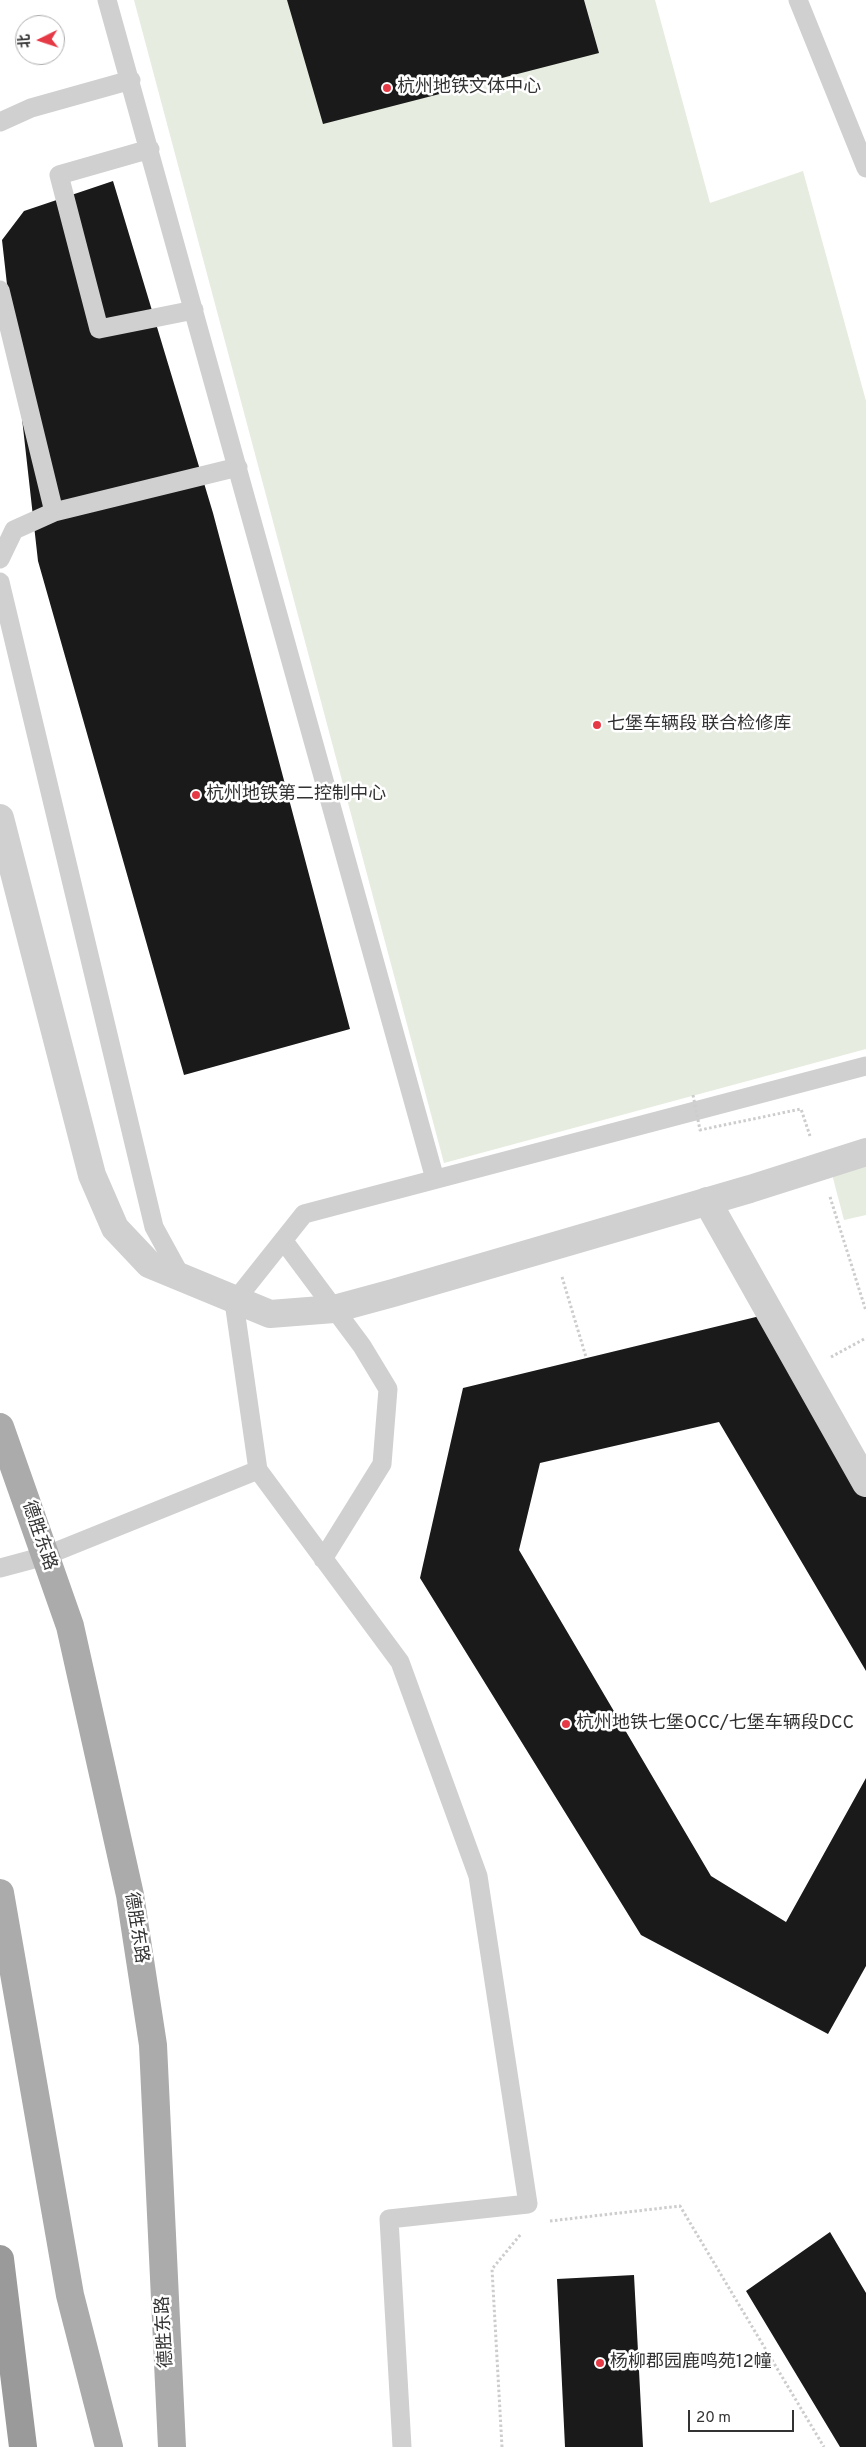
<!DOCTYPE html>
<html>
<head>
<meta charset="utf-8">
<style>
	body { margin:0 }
	#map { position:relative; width:866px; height:2447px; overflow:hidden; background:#fff; font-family:Overpass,"Noto Sans SC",sans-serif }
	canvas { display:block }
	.north { position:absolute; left:15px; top:15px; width:50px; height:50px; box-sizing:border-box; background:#fff; border:1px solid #adadad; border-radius:50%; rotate:266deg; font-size:14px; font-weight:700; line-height:20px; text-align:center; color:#333 }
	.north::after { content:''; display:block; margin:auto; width:18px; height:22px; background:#e63946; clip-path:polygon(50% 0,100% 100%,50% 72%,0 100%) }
	.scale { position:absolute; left:688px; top:2410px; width:106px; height:22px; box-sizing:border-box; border:2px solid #333; border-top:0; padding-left:6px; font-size:15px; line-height:18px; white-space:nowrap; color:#333; -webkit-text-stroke:4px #fff; paint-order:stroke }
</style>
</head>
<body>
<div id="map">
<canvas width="866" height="2447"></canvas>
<div class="north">北</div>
<div class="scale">20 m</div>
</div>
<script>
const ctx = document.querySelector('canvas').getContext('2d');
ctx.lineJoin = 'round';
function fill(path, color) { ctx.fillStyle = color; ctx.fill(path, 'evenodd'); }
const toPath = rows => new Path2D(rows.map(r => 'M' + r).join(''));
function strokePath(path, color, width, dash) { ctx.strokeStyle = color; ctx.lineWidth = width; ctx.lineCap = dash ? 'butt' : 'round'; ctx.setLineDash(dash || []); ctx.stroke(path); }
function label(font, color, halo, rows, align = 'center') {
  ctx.font = font + ' Overpass,"Noto Sans SC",sans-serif'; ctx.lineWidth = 5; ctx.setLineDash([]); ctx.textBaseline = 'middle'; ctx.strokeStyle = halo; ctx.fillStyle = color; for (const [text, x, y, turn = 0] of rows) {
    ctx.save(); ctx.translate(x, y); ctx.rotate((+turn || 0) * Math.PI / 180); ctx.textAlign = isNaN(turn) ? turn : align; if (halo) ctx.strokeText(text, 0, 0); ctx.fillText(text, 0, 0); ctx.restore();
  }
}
const green = toPath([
	[134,0,655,0,710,203,803,171,866,401,866,1049,444,1163],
	[866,1149,866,1215,844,1220,828,1159]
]);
const building = toPath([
	[287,0,584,0,599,53,323,124],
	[113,181,213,513,350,1029,184,1075,38,561,2,240,24,211],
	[760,1316,866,1494,866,1671,719,1422,540,1463,519,1550,711,1876,786,1922,866,1778,866,1966,828,2034,641,1935,420,1578,463,1388],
	[830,2232,866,2293,866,2447,840,2447,746,2291],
	[634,2275,643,2447,565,2447,557,2279]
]);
const path = toPath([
	[562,1277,586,1357],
	[831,1357,866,1338],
	[550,2221,680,2206,824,2447],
	[502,2447,492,2269,521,2234]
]);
const lane = toPath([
	[107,0,435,1179],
	[798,0,866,168],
	[0,122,31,108,131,80],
	[150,149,59,175,99,329,194,310],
	[0,290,54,512],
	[0,559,14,530,54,512,238,467],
	[0,582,154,1227,183,1280],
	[283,1240,362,1346,388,1389,382,1464,323,1559],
	[0,1568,45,1556,258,1470],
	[402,2447,389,2219,528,2204,478,1876,400,1662,258,1470,234,1302,304,1214,866,1066]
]);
const street = toPath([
	[707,1201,866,1483]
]);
const primary = toPath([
	[0,1427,70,1626,130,1895,153,2045,172,2447],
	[0,1893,70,2295,109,2447]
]);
const highway = toPath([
	[0,2259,23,2447]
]);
const pathBridge = toPath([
	[693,1095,700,1130,801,1109,810,1136],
	[830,1197,866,1311]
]);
const streetBridge = toPath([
	[0,818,92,1175,115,1228,149,1264,270,1314,334,1309,393,1293,750,1189,866,1152]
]);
const markers = [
	[387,88,5,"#e63946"],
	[597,725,5,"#e63946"],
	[196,795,5,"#e63946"],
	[566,1724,5,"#e63946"],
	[600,2363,5,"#e63946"]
];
const poiNames = [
	["杭州地铁文体中心",397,88],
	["七堡车辆段 联合检修库",607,725],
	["杭州地铁第二控制中心",206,795],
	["杭州地铁七堡OCC/七堡车辆段DCC",576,1724],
	["杨柳郡园鹿鸣苑12幢",610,2363]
];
const streetNames = [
	["德胜东路",38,1536,71],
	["德胜东路",135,1928,81],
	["德胜东路",166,2332,-93]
];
fill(green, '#e6ecdf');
fill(building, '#1a1a1a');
strokePath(path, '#cdcdcd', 3, [2.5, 2.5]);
strokePath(lane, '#d0d0d0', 19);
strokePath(street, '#d0d0d0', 28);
strokePath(primary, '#ababab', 28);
strokePath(highway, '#9a9a9a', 28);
strokePath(pathBridge, '#cdcdcd', 3, [2.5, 2.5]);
strokePath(streetBridge, '#d0d0d0', 28);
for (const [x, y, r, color] of markers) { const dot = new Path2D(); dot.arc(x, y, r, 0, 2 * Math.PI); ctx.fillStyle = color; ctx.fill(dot); strokePath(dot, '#fff', 2); }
label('18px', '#333', '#fff', poiNames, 'left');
label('18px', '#333', '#fff', streetNames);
</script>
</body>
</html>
